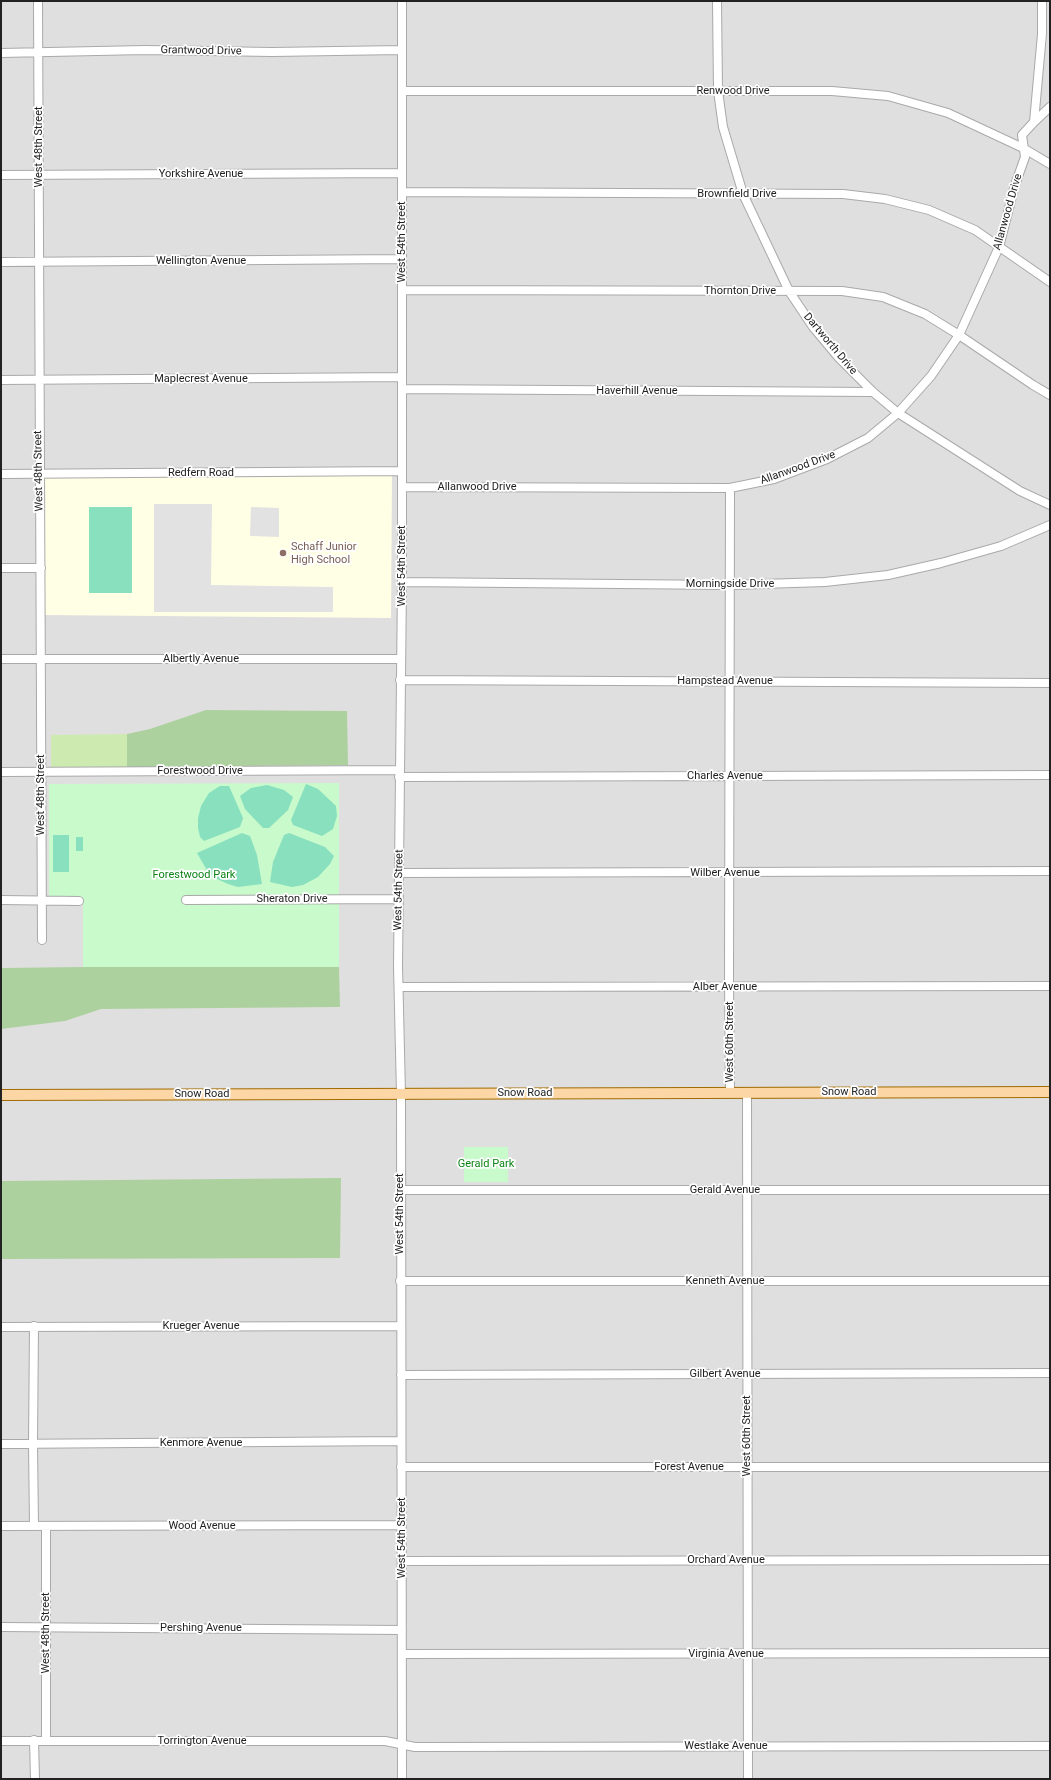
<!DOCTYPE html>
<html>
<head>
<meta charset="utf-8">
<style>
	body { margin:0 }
	#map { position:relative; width:1051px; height:1780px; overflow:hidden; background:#f2efe9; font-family:Roboto,sans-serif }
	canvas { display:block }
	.frame { position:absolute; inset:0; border:2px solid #222; pointer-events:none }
</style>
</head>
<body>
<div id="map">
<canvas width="1051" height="1780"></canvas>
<div class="frame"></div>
</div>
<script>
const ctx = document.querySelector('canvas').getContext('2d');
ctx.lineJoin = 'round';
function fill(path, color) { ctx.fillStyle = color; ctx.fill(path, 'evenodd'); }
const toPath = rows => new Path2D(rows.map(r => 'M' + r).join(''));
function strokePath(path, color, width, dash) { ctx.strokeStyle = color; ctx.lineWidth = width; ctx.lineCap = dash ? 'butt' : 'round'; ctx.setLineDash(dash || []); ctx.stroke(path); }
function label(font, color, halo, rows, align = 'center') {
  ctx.font = font + ' Roboto,sans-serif'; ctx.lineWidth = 3.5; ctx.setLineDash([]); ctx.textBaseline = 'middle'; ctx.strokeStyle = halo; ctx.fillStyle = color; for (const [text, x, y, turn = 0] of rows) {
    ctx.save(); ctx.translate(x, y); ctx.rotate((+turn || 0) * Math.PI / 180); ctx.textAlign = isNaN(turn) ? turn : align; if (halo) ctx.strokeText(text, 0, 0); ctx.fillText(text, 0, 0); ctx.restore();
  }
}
const residential = toPath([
	[1,1,1050,1,1050,1779,1,1779]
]);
const education = toPath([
	[392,474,391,618,44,615,41,477]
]);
const grass = toPath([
	[127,734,127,767,51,768,51,735]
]);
const forest = toPath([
	[206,710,347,711,348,765,127,767,127,734,150,729],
	[83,967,339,967,340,1007,101,1009,65,1021,1,1029,1,968],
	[341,1178,340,1258,1,1259,1,1181]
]);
const park = toPath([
	[339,783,339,967,83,967,83,898,49,898,49,784],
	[464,1147,508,1147,508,1182,464,1182]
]);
const pitch = toPath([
	[89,507,132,507,132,593,89,593],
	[306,784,318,789,336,806,337,816,333,829,322,836,293,825,291,820],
	[267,785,284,790,293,797,288,810,269,828,263,828,245,809,240,796,251,788],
	[220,786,229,786,243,818,240,827,204,841,200,837,198,828,198,818,201,806,209,793],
	[242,833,250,836,257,855,262,884,238,887,228,884,217,879,208,872,197,853],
	[289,833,325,847,334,856,330,864,318,877,303,885,292,887,270,882,273,862,284,835],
	[53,835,69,835,69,872,53,872],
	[76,837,83,837,83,851,76,851]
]);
const parking = toPath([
	[154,504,212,504,211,585,333,587,333,612,154,612],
	[251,507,279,508,279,537,250,536]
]);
const minor = toPath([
	[38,1,42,940],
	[717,1,718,91,723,127,743,194,789,291,813,327,839,358,873,392,898,413,1020,491,1050,505],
	[1,53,145,50,272,52,401,50],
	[402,91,832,91,888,96,948,113,1023,148,1050,164],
	[1034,122,1050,107],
	[1,175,402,173],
	[402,192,843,194,885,199,929,210,975,230,1050,282],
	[1,262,402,259],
	[402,290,842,291,883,297,925,314,959,335,1033,385,1050,395],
	[1,380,402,377],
	[402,389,873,392],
	[1,474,402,471],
	[402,487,730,488,774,479,827,459,868,438,898,413,931,376,959,335,999,247,1015,185,1025,157,1022,135,1034,122,1042,34,1042,1],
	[1,568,41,568],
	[402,582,730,585,825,582,888,575,941,563,1001,546,1050,525],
	[1,659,400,659],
	[400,680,1050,683],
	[1,772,399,770],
	[399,777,1050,775],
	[400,873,1050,871],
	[1,900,79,901],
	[186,900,399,899],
	[399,987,1050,986],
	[730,1093,729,980,730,488],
	[747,1093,748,1779],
	[401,1190,1050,1190],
	[400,1281,1050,1281],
	[34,1326,33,1444,34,1526],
	[1,1327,401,1326],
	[401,1375,1050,1373],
	[1,1444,401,1441],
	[401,1467,1050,1467],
	[1,1526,402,1525],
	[46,1526,46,1740],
	[402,1561,1050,1560],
	[1,1627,402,1630],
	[402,1654,1050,1653],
	[34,1740,35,1779],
	[1,1741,385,1741,415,1747,1050,1746],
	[402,1779,401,1094,398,966,402,582,402,1]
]);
const major = toPath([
	[1,1095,1050,1092]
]);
const markers = [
	[283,553,4,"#8d6e63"]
];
const streetNames = [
	["Grantwood Drive",201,51,1],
	["Renwood Drive",733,91],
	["West 48th Street",39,147,-90],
	["Yorkshire Avenue",201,174],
	["Brownfield Drive",737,194],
	["Allanwood Drive",1008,212,-74],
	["West 54th Street",402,242,-90],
	["Wellington Avenue",201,261],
	["Thornton Drive",740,291],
	["Dartworth Drive",830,344,50],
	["Maplecrest Avenue",201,379],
	["Haverhill Avenue",637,391],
	["Allanwood Drive",798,468,-20],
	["West 48th Street",39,471,-91],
	["Redfern Road",201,473],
	["Allanwood Drive",477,487],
	["West 54th Street",402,566,-90],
	["Morningside Drive",730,584],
	["Albertly Avenue",201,659],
	["Hampstead Avenue",725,681],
	["Forestwood Drive",200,771],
	["Charles Avenue",725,776],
	["West 48th Street",41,795,-90],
	["Wilber Avenue",725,873],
	["West 54th Street",399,890,-89],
	["Sheraton Drive",292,899],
	["Alber Avenue",725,987],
	["West 60th Street",730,1042,-90],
	["Snow Road",849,1092],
	["Snow Road",525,1093],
	["Snow Road",202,1094],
	["Gerald Avenue",725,1190],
	["West 54th Street",400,1214,-90],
	["Kenneth Avenue",725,1281],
	["Krueger Avenue",201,1326],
	["Gilbert Avenue",725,1374],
	["West 60th Street",747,1436,-90],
	["Kenmore Avenue",201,1443],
	["Forest Avenue",689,1467],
	["Wood Avenue",202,1526],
	["West 54th Street",402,1538,-90],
	["Orchard Avenue",726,1560],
	["Pershing Avenue",201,1628],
	["West 48th Street",46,1633,-90],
	["Virginia Avenue",726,1654],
	["Torrington Avenue",202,1741],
	["Westlake Avenue",726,1746]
];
const educationNames = [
	["Schaff Junior",291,547],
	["High School",291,560]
];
const parkNames = [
	["Forestwood Park",194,875],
	["Gerald Park",486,1164]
];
fill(residential, '#e0dfdf');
fill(education, '#ffffe5');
fill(grass, '#cdebb0');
fill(forest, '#add19e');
fill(park, '#c8facc');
fill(pitch, '#88e0be');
fill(parking, '#e2e2e2');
strokePath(minor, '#a9a9a9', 10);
strokePath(major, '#a06b00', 12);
strokePath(minor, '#fff', 8);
strokePath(major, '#fcd6a4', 10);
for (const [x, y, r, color] of markers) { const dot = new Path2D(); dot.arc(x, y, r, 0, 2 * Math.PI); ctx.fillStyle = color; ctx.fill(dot); strokePath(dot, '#fff', 1.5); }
label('11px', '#222', '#fff', streetNames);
label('11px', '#785e54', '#fff', educationNames, 'left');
label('11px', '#0c8416', '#fff', parkNames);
</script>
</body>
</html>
